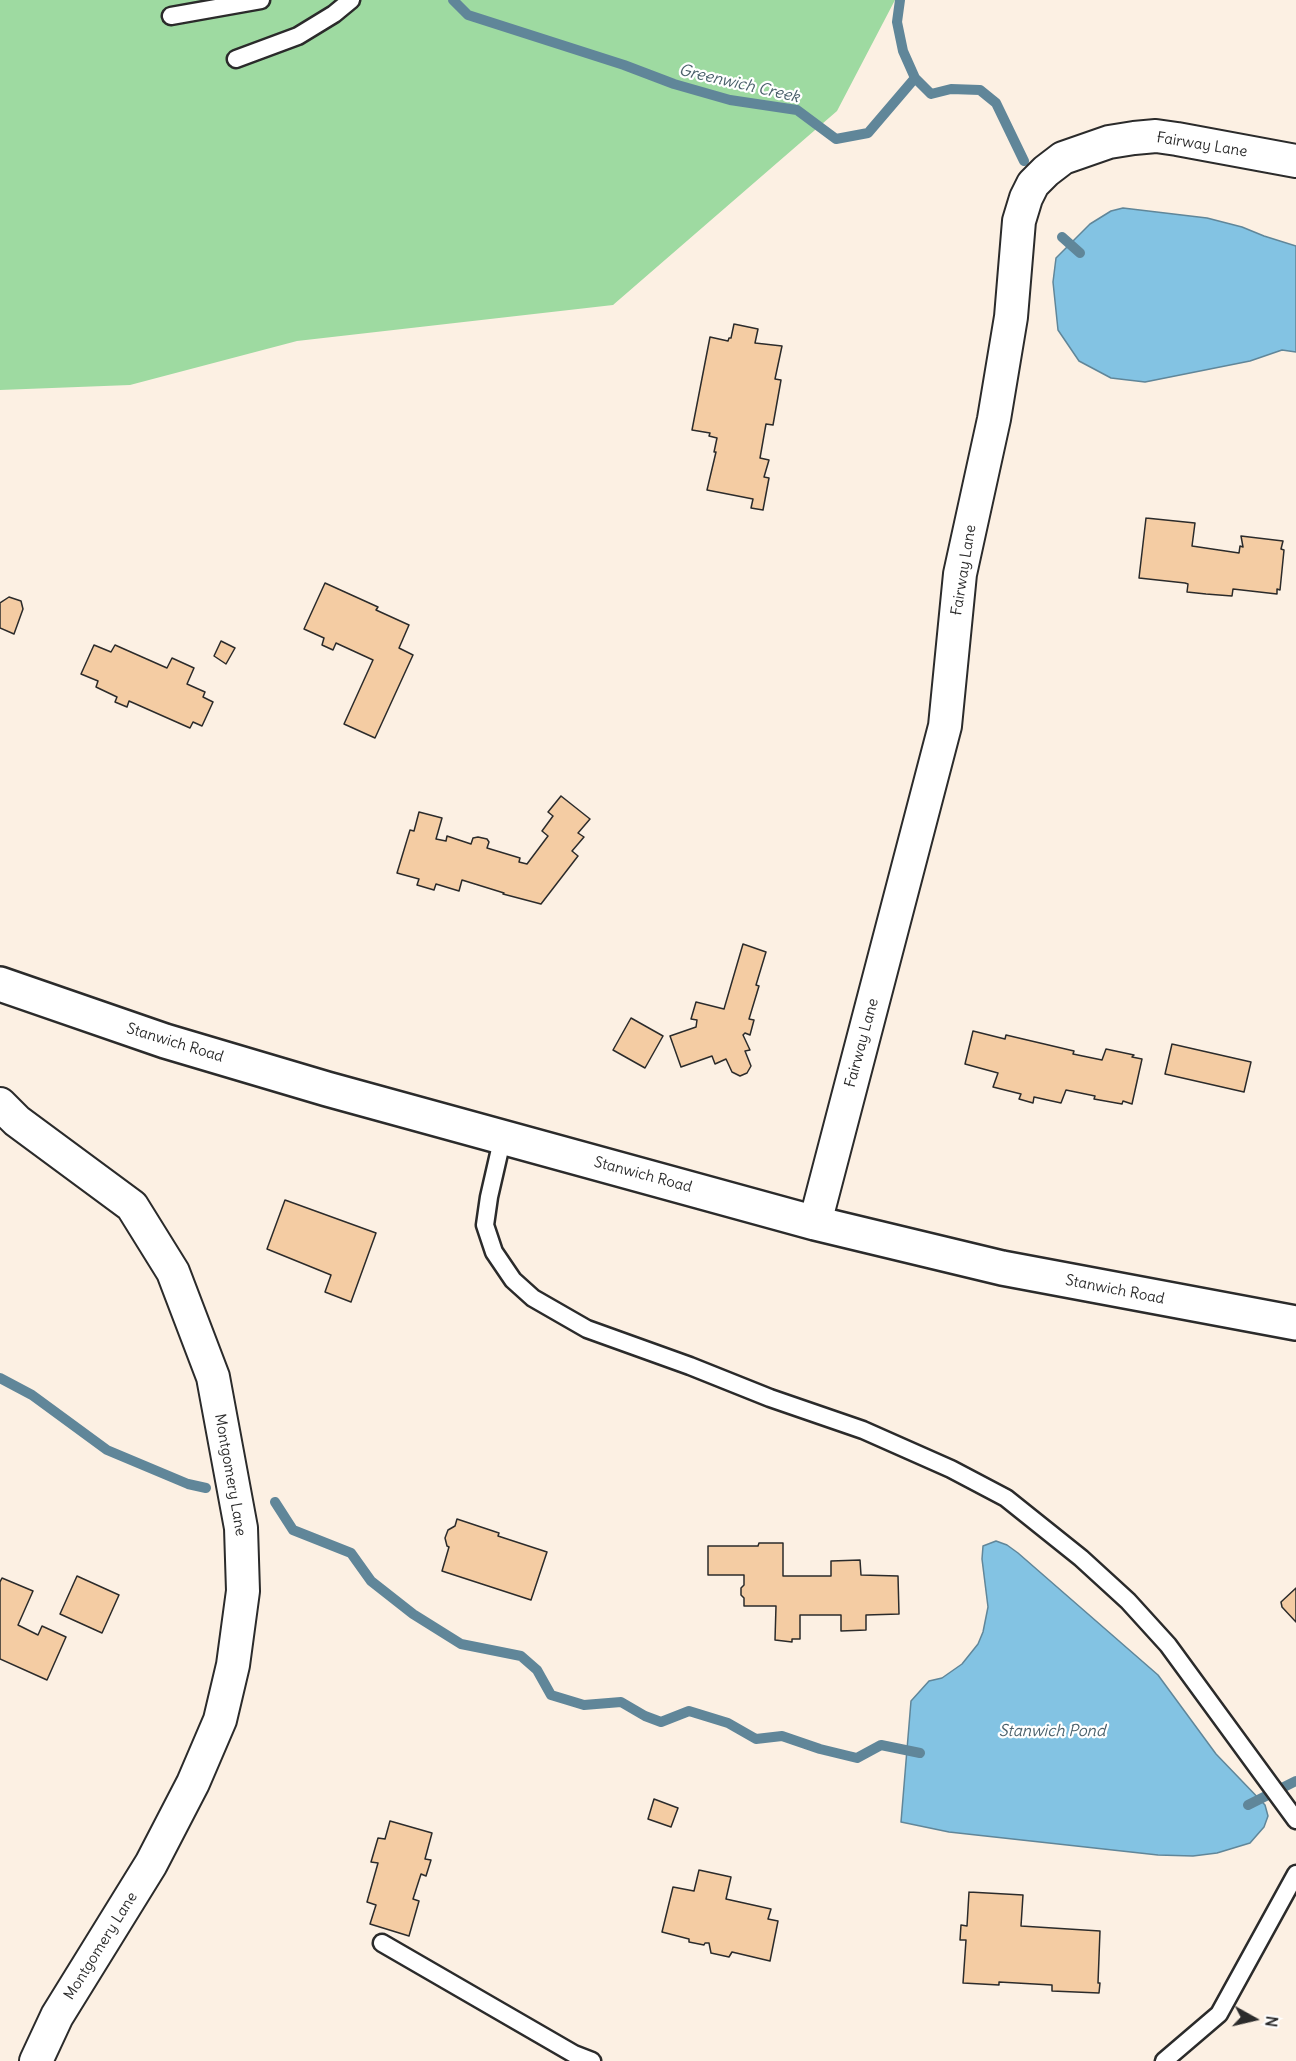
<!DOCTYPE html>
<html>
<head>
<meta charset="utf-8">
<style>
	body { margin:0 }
	#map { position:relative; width:1296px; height:2061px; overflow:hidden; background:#fcf0e3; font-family:Delius,sans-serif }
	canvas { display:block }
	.north { position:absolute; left:1224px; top:1989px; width:60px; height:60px; -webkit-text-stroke:4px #fff; paint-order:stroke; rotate:98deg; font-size:16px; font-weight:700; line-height:24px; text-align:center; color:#2b2b2b }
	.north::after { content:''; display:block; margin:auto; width:21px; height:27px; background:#2b2b2b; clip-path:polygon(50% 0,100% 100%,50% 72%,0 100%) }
</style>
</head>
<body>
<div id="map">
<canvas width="1296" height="2061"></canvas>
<div class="north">N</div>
</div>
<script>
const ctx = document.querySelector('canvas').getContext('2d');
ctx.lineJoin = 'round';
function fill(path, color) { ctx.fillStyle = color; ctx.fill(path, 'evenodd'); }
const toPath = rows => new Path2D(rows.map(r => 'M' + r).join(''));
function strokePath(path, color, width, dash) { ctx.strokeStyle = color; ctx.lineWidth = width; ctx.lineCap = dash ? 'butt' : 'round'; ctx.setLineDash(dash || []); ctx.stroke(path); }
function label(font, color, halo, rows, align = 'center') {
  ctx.font = font + ' Delius,sans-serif'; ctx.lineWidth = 4.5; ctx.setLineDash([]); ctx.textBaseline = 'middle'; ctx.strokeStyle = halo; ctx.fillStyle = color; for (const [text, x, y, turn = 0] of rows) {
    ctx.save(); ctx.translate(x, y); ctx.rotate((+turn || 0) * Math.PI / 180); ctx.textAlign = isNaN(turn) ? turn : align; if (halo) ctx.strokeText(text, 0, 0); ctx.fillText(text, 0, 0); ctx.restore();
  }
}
const green = toPath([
	[0,0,895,0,837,111,613,305,297,341,130,385,0,390]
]);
const water = toPath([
	[1123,208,1207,218,1242,227,1264,236,1296,246,1296,352,1282,350,1250,361,1145,382,1111,378,1079,361,1058,330,1053,282,1056,258,1090,224,1111,211,1123,208],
	[996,1541,1007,1545,1018,1553,1158,1675,1216,1754,1265,1805,1268,1816,1264,1827,1250,1843,1217,1853,1193,1856,1158,1855,949,1832,901,1822,911,1701,929,1681,942,1678,962,1664,978,1644,983,1632,988,1607,982,1559,983,1546,996,1541]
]);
const stream = toPath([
	[453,0,468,15,624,65,674,84,730,100,797,110,836,139,868,133,915,78],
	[900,0,897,22,903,51,915,78,931,94,951,89,980,90,996,103,1024,161],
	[1062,237,1080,253],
	[0,1378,32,1395,107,1450,188,1484,206,1488],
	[275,1502,293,1530,351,1553,371,1581,413,1614,461,1644,521,1656,537,1670,551,1695,584,1705,621,1702,645,1716,661,1722,689,1711,728,1723,756,1739,782,1736,820,1749,857,1758,881,1745,920,1753],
	[1248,1805,1296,1781]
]);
const building = toPath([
	[734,324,758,329,755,343,782,346,775,379,781,380,773,425,766,424,760,458,769,460,764,477,769,478,763,510,751,508,753,499,707,490,716,452,714,452,717,438,709,436,710,433,692,430,710,337,728,341,729,338,731,338,734,324],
	[1146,518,1195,523,1192,546,1239,553,1240,546,1243,547,1241,536,1283,541,1281,549,1284,550,1280,590,1277,589,1277,594,1233,589,1232,596,1206,594,1187,592,1188,584,1185,583,1139,578,1146,518],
	[325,583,378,607,376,610,409,625,399,648,413,655,375,738,344,724,373,660,336,643,333,650,322,645,324,638,304,629,325,583],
	[9,597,21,601,23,609,14,634,0,628,0,603,9,597],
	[221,641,235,648,226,664,214,656,221,641],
	[94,645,111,652,115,645,167,668,172,658,194,668,187,684,205,692,203,697,213,702,202,726,193,722,190,728,129,701,127,707,115,702,117,697,96,687,98,681,81,674,94,645],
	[561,796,590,819,578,833,584,837,572,851,578,856,541,904,503,894,504,893,462,880,459,891,436,884,434,890,417,885,419,879,397,873,410,830,414,831,419,812,442,818,436,839,446,841,447,836,471,844,473,838,478,837,487,839,489,842,487,848,520,858,519,862,527,864,548,836,542,831,553,816,548,812,561,796],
	[743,944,766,952,756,985,759,986,749,1019,754,1020,750,1035,745,1033,743,1035,750,1050,745,1051,751,1066,747,1073,740,1076,732,1072,726,1059,715,1064,712,1056,681,1067,670,1036,696,1027,697,1020,691,1019,696,1002,724,1009,743,944],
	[631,1018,663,1036,645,1068,613,1050,631,1018],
	[973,1031,1005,1039,1006,1035,1074,1051,1073,1054,1102,1060,1106,1049,1134,1055,1132,1057,1142,1059,1132,1104,1123,1101,1122,1104,1094,1099,1095,1096,1066,1090,1061,1103,1034,1097,1033,1103,1019,1099,1021,1094,993,1087,998,1073,965,1064,973,1031],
	[1172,1044,1251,1062,1244,1092,1165,1074,1172,1044],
	[285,1200,376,1233,351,1302,325,1292,331,1275,267,1249,285,1200],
	[457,1519,499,1533,498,1536,547,1552,531,1600,442,1571,449,1547,447,1546,445,1538,448,1530,455,1526,457,1519],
	[759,1543,783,1543,783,1576,831,1576,831,1561,860,1560,861,1575,898,1576,899,1614,866,1615,866,1630,841,1631,841,1615,800,1615,800,1639,792,1639,792,1642,775,1640,776,1606,744,1606,744,1598,741,1595,741,1588,744,1585,744,1575,708,1575,708,1546,758,1546,759,1543],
	[77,1576,119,1595,102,1633,60,1614,77,1576],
	[2,1578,33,1591,18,1625,38,1635,42,1626,66,1637,47,1680,0,1659,0,1582,2,1578],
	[1296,1588,1296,1622,1282,1607,1281,1602,1296,1588],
	[654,1799,678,1808,671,1827,648,1819,654,1799],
	[390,1821,432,1833,425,1859,431,1860,426,1876,421,1874,413,1899,419,1901,409,1936,370,1924,376,1905,367,1902,378,1863,371,1862,378,1838,385,1839,390,1821],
	[699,1870,731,1877,726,1899,771,1909,768,1919,778,1921,770,1961,732,1952,729,1957,711,1953,709,1943,705,1943,704,1945,689,1942,689,1939,662,1932,673,1887,694,1891,699,1870],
	[969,1892,1023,1895,1021,1926,1100,1931,1098,1983,1100,1983,1099,1993,1052,1991,1052,1985,999,1982,999,1985,963,1983,966,1940,960,1940,961,1925,967,1926,969,1892]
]);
const service = toPath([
	[171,16,261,0],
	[236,59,298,36,334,14,351,0],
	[503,1136,489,1197,485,1225,494,1252,513,1280,533,1298,587,1329,690,1366,770,1398,863,1430,951,1469,1006,1498,1081,1558,1128,1601,1168,1645,1296,1820],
	[382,1943,574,2054,592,2061],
	[1164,2061,1219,2014,1296,1874]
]);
const minor = toPath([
	[0,1104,17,1121,132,1206,173,1272,213,1377,241,1528,243,1591,233,1665,220,1720,193,1783,151,1864,57,2016,36,2061],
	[815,1223,945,726,960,574,994,419,1011,317,1019,221,1026,198,1033,184,1046,171,1063,158,1109,142,1134,138,1156,136,1177,139,1296,161]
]);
const tertiary = toPath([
	[0,984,165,1041,327,1089,815,1223,1002,1268,1296,1323]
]);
const streetNames = [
	["Fairway Lane",1202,145,9],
	["Fairway Lane",964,570,-81],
	["Stanwich Road",175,1043,17],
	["Fairway Lane",862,1043,-75],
	["Stanwich Road",643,1175,15],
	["Stanwich Road",1115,1290,11],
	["Montgomery Lane",230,1475,80],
	["Montgomery Lane",101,1946,-58]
];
const waterNames = [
	["Greenwich Creek",739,84,13],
	["Stanwich Pond",1052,1731]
];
fill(green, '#9edaa1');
fill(water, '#83c3e3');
strokePath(water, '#608699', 1.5);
strokePath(stream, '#608699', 10);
fill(building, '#f4cca3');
strokePath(building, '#2b2b2b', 1.5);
strokePath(service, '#2b2b2b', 21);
strokePath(minor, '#2b2b2b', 36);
strokePath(tertiary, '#2b2b2b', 38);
strokePath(service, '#fff', 16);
strokePath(minor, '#fff', 32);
strokePath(tertiary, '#fff', 33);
label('15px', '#2b2b2b', '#fff', streetNames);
label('italic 16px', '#4a606b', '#fff', waterNames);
</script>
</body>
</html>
